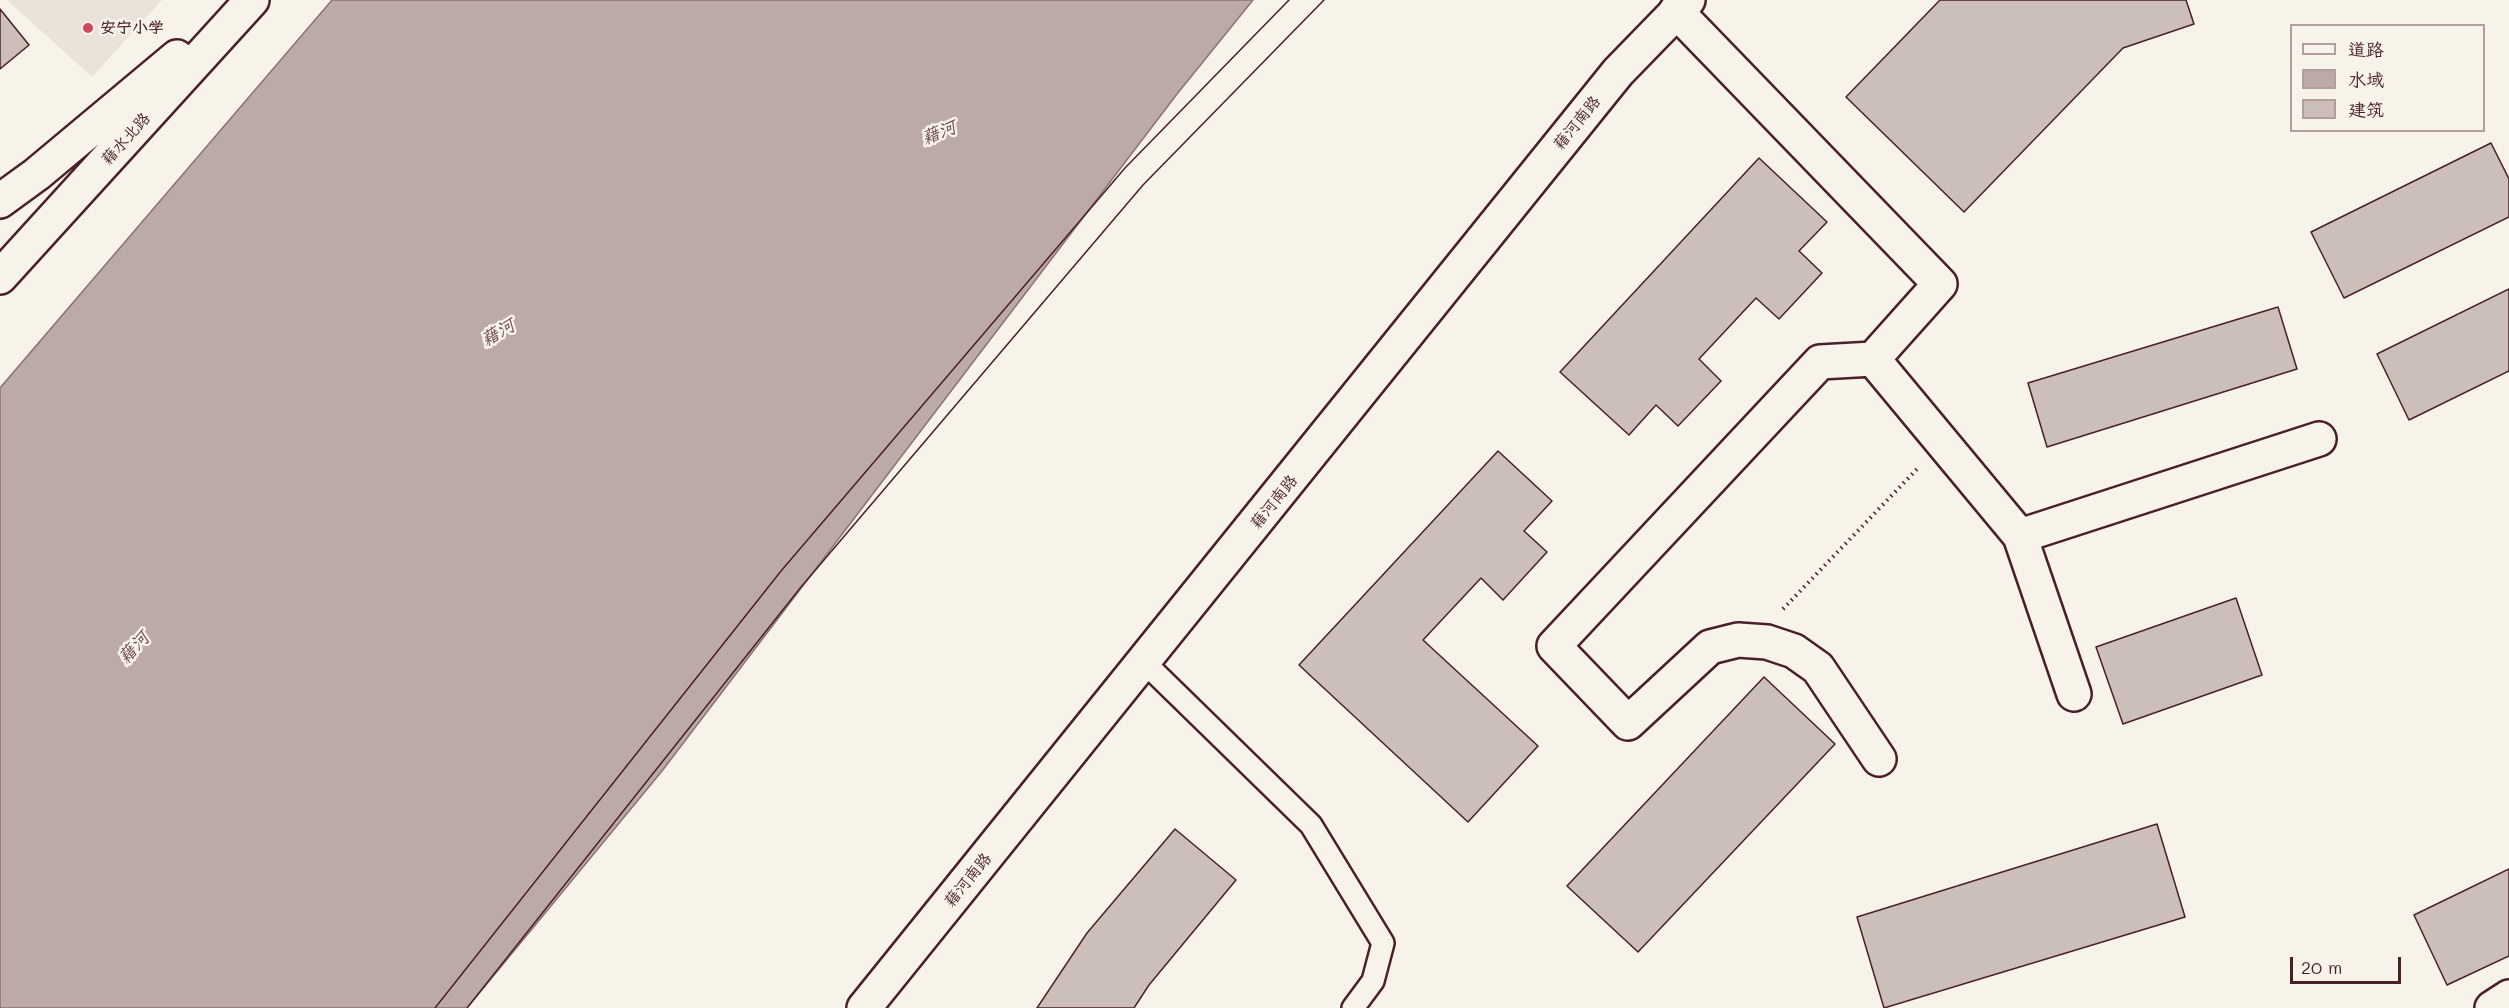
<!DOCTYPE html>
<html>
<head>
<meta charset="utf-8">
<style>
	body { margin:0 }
	#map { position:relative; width:2509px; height:1008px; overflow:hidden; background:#f7f3e8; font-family:Mali,"LXGW WenKai TC",sans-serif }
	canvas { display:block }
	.legend { position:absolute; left:2290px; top:24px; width:195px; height:108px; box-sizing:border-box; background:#f7f3e8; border:2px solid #b29e9c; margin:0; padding:8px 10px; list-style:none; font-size:18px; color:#4a1f2b }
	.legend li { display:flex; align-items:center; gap:12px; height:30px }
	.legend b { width:30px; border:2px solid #b29e9c }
	.scale { position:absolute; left:2290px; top:957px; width:111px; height:27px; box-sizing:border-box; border:3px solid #4a1f2b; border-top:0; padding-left:8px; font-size:18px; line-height:21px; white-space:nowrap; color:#4a1f2b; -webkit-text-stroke:4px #f7f3e8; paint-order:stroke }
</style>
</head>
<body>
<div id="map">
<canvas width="2509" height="1008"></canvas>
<ul class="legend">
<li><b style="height:8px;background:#f7f3e8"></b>道路</li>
<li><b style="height:16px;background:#bcaaa7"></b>水域</li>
<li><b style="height:16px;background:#ccbfb9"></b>建筑</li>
</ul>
<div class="scale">20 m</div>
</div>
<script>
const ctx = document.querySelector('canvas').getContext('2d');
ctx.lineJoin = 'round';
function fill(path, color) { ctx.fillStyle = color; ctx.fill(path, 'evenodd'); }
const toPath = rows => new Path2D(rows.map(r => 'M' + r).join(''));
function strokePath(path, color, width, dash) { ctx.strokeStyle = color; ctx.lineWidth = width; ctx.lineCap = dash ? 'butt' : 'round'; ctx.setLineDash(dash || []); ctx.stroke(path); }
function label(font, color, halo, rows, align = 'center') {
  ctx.font = font + ' Mali,"LXGW WenKai TC",sans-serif'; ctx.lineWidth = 5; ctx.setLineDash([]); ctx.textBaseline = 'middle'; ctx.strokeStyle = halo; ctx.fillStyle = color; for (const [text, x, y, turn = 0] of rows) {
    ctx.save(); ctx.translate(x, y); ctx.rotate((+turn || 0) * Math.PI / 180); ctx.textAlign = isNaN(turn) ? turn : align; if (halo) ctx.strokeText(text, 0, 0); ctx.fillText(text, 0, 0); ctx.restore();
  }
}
const built = toPath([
	[7,0,162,0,92,77]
]);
const water = toPath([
	[332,0,1253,0,1177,94,662,771,467,1008,0,1008,0,388,332,0]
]);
const building = toPath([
	[1940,0,2186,0,2194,24,2123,48,1964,212,1846,97,1940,0],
	[0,9,29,45,0,69,0,9],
	[2491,143,2509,179,2509,217,2344,298,2311,232,2491,143],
	[1759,158,1827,222,1799,251,1822,273,1779,319,1756,298,1699,359,1721,381,1678,426,1656,405,1629,435,1560,372,1759,158],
	[2509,289,2509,371,2409,420,2377,354,2509,289],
	[2278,307,2297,369,2047,447,2028,383,2278,307],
	[1498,451,1552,501,1524,531,1547,552,1503,600,1481,578,1423,640,1538,746,1468,822,1299,665,1498,451],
	[2236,598,2262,675,2123,724,2096,647,2236,598],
	[1764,677,1835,744,1638,952,1567,886,1764,677],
	[2157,824,2185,917,1884,1008,1857,917,2157,824],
	[1175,829,1236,880,1149,985,1134,1008,1037,1008,1087,933,1175,829],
	[2509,869,2509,956,2447,985,2414,915,2509,869]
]);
const path = toPath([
	[1783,609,1919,467]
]);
const service = toPath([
	[1144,662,1311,825,1383,943,1373,981,1353,1008]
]);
const minor = toPath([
	[1676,11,1940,284,1873,359,2020,536,2074,694],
	[1873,359,1820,362,1554,646,1628,723,1710,647,1738,640,1767,642,1794,651,1818,668,1879,759],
	[2020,536,2319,439],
	[2492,1008,2509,997]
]);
const secondary = toPath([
	[864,1008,1618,72,1688,0]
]);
const primary = toPath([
	[0,201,37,174,177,57],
	[0,277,252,0]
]);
const tram = toPath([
	[435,1008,781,571,1125,168,1289,0],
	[467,1008,801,587,1143,185,1324,0]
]);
const markers = [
	[88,28,6,"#d1495b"]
];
const poiNames = [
	["安宁小学",100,28]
];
const streetNames = [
	["藉河南路",1577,123,-51],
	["藉水北路",126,139,-48],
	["藉河南路",1274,502,-51],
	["藉河南路",968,880,-51]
];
const waterNames = [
	["藉河",939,133,-22],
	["藉河",498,333,-30],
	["藉河",134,648,-47]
];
fill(built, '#eae3da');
fill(water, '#bcaaa7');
strokePath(water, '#8e7275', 1.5);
fill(building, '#ccbfb9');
strokePath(building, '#4a1f2b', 1.5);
strokePath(service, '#4a1f2b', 26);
strokePath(minor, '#4a1f2b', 38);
strokePath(secondary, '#4a1f2b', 38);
strokePath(primary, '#4a1f2b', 38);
strokePath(path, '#4a1f2b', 4, [1.5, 4.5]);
strokePath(service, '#f7f3e8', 21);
strokePath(minor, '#f7f3e8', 33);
strokePath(secondary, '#f7f3e8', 33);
strokePath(primary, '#f7f3e8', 33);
strokePath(tram, '#4a1f2b', 1.5);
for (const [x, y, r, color] of markers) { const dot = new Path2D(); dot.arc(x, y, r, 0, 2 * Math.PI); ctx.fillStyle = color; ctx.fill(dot); strokePath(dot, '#f7f3e8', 2); }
label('bold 16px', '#4a1f2b', '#f7f3e8', poiNames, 'left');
label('16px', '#4a1f2b', '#f7f3e8', streetNames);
label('italic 18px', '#6c4950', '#f7f3e8', waterNames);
</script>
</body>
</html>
